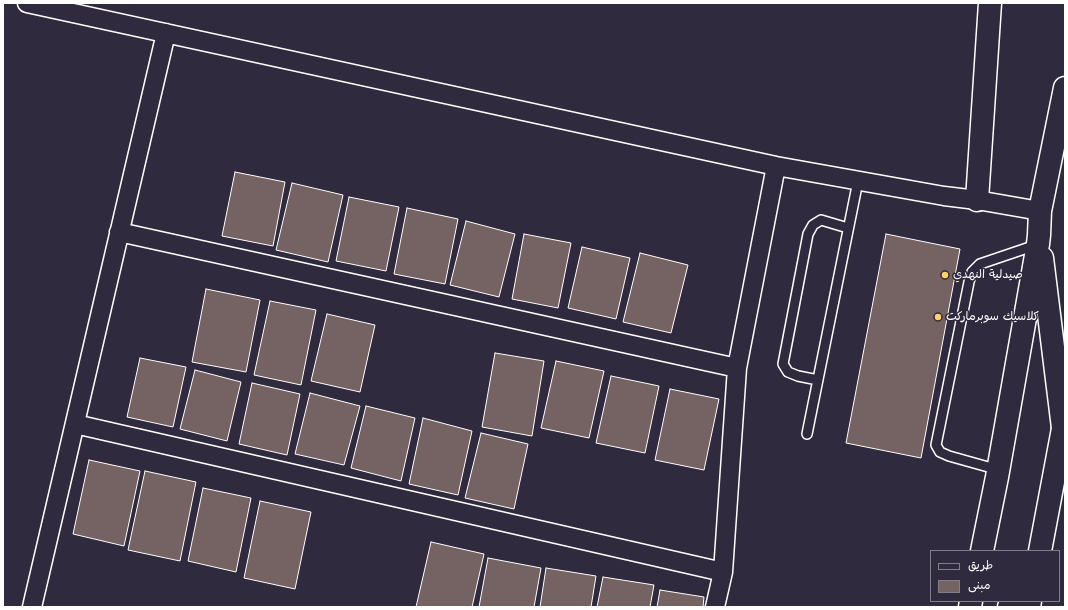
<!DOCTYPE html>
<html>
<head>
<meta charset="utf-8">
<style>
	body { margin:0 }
	#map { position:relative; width:1068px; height:610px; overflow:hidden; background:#2f2a3d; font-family:"Comic Neue","Playpen Sans Arabic",sans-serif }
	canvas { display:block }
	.frame { position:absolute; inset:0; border:4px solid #fff; pointer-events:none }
	.legend { position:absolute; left:930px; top:550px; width:130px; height:52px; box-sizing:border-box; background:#2f2a3d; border:1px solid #827f8b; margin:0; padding:5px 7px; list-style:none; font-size:12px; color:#fff }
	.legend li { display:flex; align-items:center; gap:8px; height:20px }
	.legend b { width:20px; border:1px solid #827f8b }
</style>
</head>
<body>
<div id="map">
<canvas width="1068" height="610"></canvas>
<div class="frame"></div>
<ul class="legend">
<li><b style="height:5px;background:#2f2a3d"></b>طريق</li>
<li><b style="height:11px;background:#756262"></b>مبنى</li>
</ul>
</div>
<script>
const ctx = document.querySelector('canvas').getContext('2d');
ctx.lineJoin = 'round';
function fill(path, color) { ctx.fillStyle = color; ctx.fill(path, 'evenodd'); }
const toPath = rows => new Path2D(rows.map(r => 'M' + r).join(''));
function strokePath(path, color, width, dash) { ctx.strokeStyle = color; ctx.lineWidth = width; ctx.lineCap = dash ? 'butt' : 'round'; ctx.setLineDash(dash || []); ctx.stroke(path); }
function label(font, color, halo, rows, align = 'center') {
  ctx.font = font + ' "Comic Neue","Playpen Sans Arabic",sans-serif'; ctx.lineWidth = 3; ctx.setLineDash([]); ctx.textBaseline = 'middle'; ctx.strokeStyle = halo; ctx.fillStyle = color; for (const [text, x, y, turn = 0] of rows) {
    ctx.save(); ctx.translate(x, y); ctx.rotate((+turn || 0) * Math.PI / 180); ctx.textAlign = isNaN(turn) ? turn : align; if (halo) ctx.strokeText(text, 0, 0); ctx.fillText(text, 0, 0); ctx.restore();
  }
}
const building = toPath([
	[235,172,285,182,273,246,222,236,235,172],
	[292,183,343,195,328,262,276,250,292,183],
	[349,197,399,207,386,271,336,261,349,197],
	[407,208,458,219,445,284,394,274,407,208],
	[466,221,515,234,499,297,450,285,466,221],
	[524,234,571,243,558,308,512,299,524,234],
	[886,234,960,249,921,458,846,443,886,234],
	[582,247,630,258,616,319,568,308,582,247],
	[640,253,688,265,671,333,623,322,640,253],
	[206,289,260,300,246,372,192,362,206,289],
	[270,301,316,310,301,385,254,375,270,301],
	[327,314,375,325,360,392,311,381,327,314],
	[495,353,544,361,532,436,482,427,495,353],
	[140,358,186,367,173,427,127,417,140,358],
	[556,361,604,371,589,438,541,428,556,361],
	[195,370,241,382,227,441,180,429,195,370],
	[611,376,659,386,645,453,596,443,611,376],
	[252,383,300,394,287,455,239,444,252,383],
	[670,389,719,399,704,470,655,460,670,389],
	[310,393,360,406,344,465,295,454,310,393],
	[366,406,415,418,401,481,351,468,366,406],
	[423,418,472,431,458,495,409,484,423,418],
	[481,433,528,444,514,509,465,498,481,433],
	[89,460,140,471,124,546,73,534,89,460],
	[145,471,196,482,180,561,128,550,145,471],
	[203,488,251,498,236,572,188,561,203,488],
	[260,501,311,512,295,589,244,578,260,501],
	[431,542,484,554,472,607,416,607,431,542],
	[488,558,541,568,534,607,479,607,488,558],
	[546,568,596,576,591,607,540,607,546,568],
	[603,577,654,585,650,607,597,607,603,577],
	[660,590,704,597,703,607,657,607,660,590]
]);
const service = toPath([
	[818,380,798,376,788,372,783,364,808,234,813,225,821,220,848,228],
	[807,434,858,181],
	[999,470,949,456,940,452,936,445,969,282,972,272,980,264,1036,245]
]);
const minor = toPath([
	[27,3,776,166,944,196,977,200,1040,211],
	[119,232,737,368],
	[75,424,723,572],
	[32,607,166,33],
	[715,607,723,572,737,368,776,166]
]);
const tertiary = toPath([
	[977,200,990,3]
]);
const primary = toPath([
	[1042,258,1063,428],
	[982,551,997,477,1038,244,1039,235,1040,211,1065,88],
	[970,607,971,601],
	[1009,607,1012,601]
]);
const trunk = toPath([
	[1040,551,1065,418],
	[1029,607,1030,601]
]);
const markers = [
	[945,275,4,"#ffd166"],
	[938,317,4,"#ffd166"]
];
const poiNames = [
	["صيدلية النهدي",953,275],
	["كلاسيك سوبرماركت",946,317]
];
fill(building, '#756262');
strokePath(building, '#fff', 1);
strokePath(service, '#fff', 12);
strokePath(minor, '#fff', 21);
strokePath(tertiary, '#fff', 25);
strokePath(primary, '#fff', 25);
strokePath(trunk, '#fff', 25);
strokePath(service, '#2f2a3d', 9);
strokePath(minor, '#2f2a3d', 18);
strokePath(tertiary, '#2f2a3d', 22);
strokePath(primary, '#2f2a3d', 22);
strokePath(trunk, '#2f2a3d', 22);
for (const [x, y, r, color] of markers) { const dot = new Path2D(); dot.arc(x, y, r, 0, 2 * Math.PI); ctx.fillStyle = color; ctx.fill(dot); strokePath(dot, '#2f2a3d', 1.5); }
label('12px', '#fff', '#2f2a3d', poiNames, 'left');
</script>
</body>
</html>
